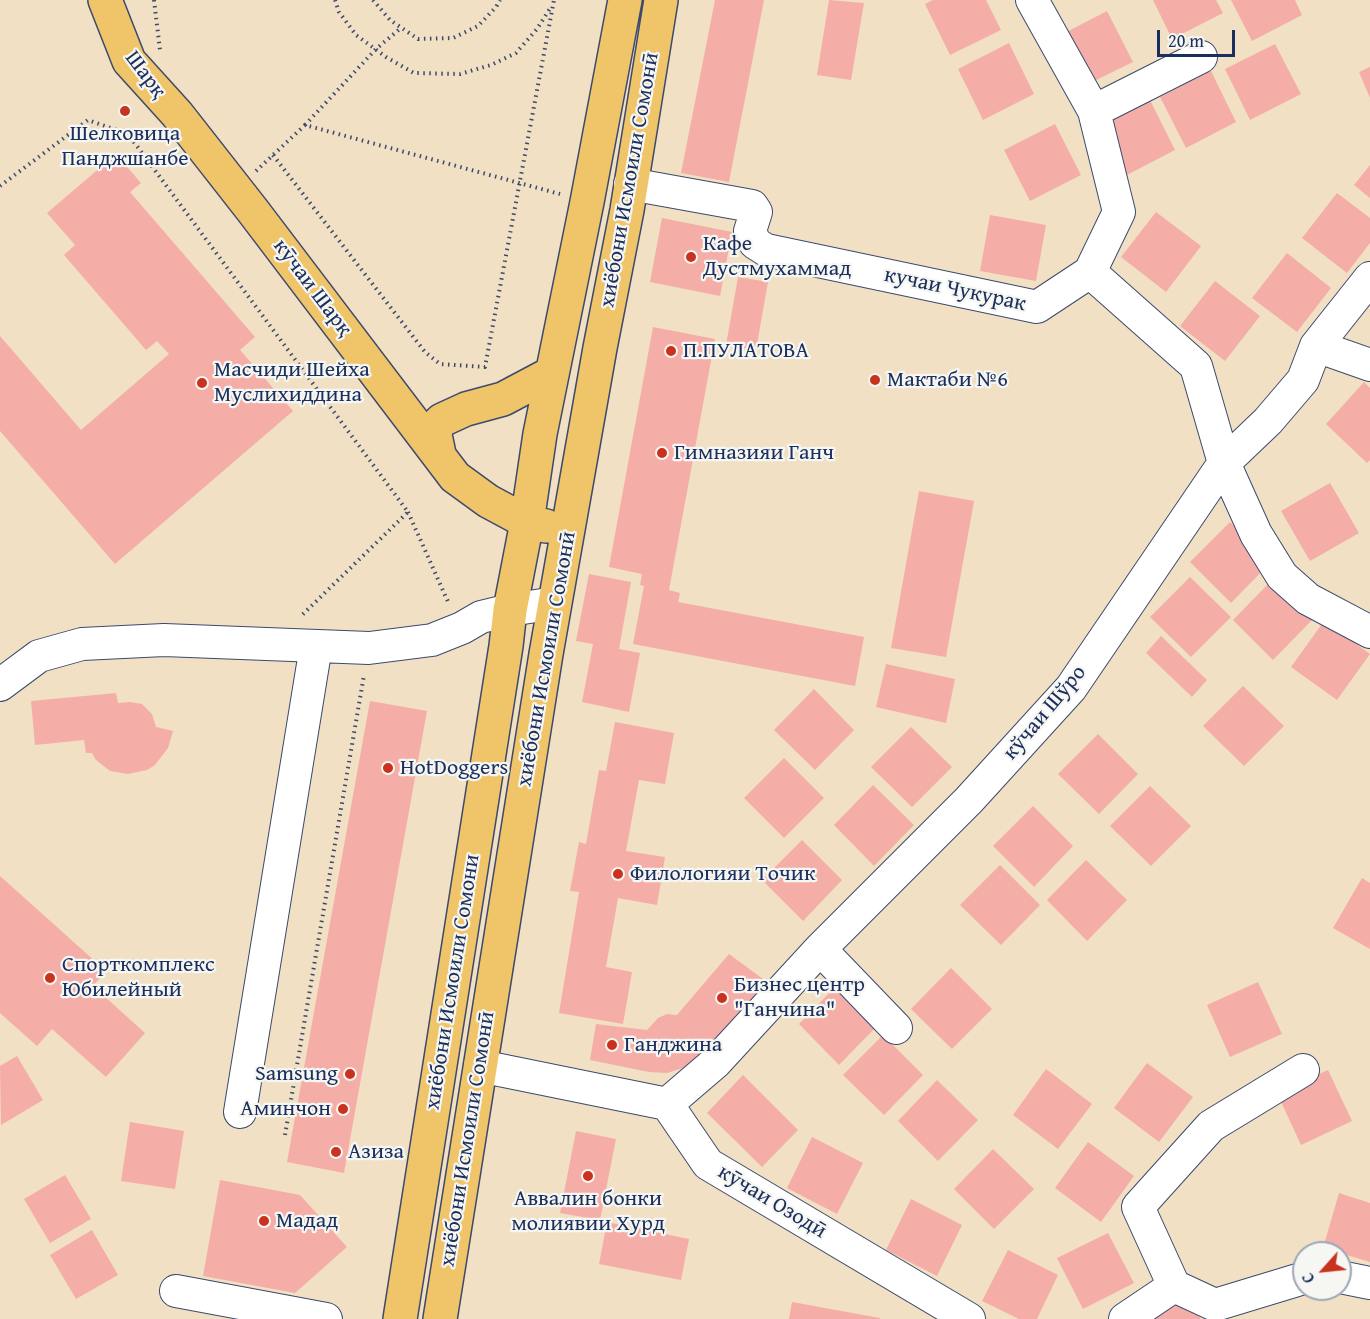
<!DOCTYPE html>
<html>
<head>
<meta charset="utf-8">
<style>
	body { margin:0 }
	#map { position:relative; width:1370px; height:1319px; overflow:hidden; background:#f1e0c3; font-family:"Gentium Book Plus",serif }
	canvas { display:block }
	.north { position:absolute; left:1292px; top:1241px; width:60px; height:60px; box-sizing:border-box; background:#f6f6f2; border:2px solid #9ea6b7; border-radius:50%; rotate:243deg; font-size:16px; font-weight:700; line-height:24px; text-align:center; color:#1b2f5e }
	.north::after { content:''; display:block; margin:auto; width:21px; height:27px; background:#c8321e; clip-path:polygon(50% 0,100% 100%,50% 72%,0 100%) }
	.scale { position:absolute; left:1157px; top:30px; width:78px; height:27px; box-sizing:border-box; border:3px solid #1b2f5e; border-top:0; padding-left:8px; font-size:18px; line-height:21px; white-space:nowrap; color:#1b2f5e; -webkit-text-stroke:4px #f6f6f2; paint-order:stroke }
</style>
</head>
<body>
<div id="map">
<canvas width="1370" height="1319"></canvas>
<div class="north">С</div>
<div class="scale">20 m</div>
</div>
<script>
const ctx = document.querySelector('canvas').getContext('2d');
ctx.lineJoin = 'round';
function fill(path, color) { ctx.fillStyle = color; ctx.fill(path, 'evenodd'); }
const toPath = rows => new Path2D(rows.map(r => 'M' + r).join(''));
function strokePath(path, color, width, dash) { ctx.strokeStyle = color; ctx.lineWidth = width; ctx.lineCap = dash ? 'butt' : 'round'; ctx.setLineDash(dash || []); ctx.stroke(path); }
function label(font, color, halo, rows, align = 'center') {
  ctx.font = font + ' "Gentium Book Plus",serif'; ctx.lineWidth = 4.5; ctx.setLineDash([]); ctx.textBaseline = 'middle'; ctx.strokeStyle = halo; ctx.fillStyle = color; for (const [text, x, y, turn = 0] of rows) {
    ctx.save(); ctx.translate(x, y); ctx.rotate((+turn || 0) * Math.PI / 180); ctx.textAlign = isNaN(turn) ? turn : align; if (halo) ctx.strokeText(text, 0, 0); ctx.fillText(text, 0, 0); ctx.restore();
  }
}
const building = toPath([
	[715,0,764,0,729,182,681,173],
	[829,0,864,3,851,80,817,75],
	[933,0,986,0,1001,30,950,55,925,4],
	[1153,0,1216,0,1223,13,1172,39],
	[1231,0,1295,0,1302,15,1252,41],
	[1107,11,1133,62,1082,87,1057,37],
	[1009,43,1034,94,983,120,958,69],
	[1275,44,1301,94,1250,120,1225,69],
	[1370,67,1370,98,1359,72],
	[1211,71,1236,122,1186,148,1160,97],
	[1150,100,1175,150,1125,176,1099,125],
	[1055,124,1081,175,1030,201,1004,150],
	[116,154,141,183,130,192,255,337,240,350,293,411,115,564,0,431,0,336,81,430,169,354,157,341,146,350,64,255,75,245,47,213],
	[1370,165,1370,198,1354,185],
	[1337,193,1370,218,1370,243,1347,273,1302,238],
	[1156,212,1201,246,1166,292,1121,257],
	[990,215,1046,225,1036,281,980,271],
	[662,218,732,232,720,296,650,282],
	[1287,253,1331,288,1297,332,1252,298],
	[738,277,768,282,756,350,726,345],
	[1215,281,1260,316,1225,361,1180,326],
	[653,327,715,339,669,590,680,593,678,602,864,637,855,686,633,644,644,586,640,585,642,574,609,567],
	[1364,382,1370,388,1370,460,1367,463,1326,424],
	[1330,483,1359,533,1310,561,1281,511],
	[919,491,974,501,946,657,891,648],
	[1230,522,1271,562,1231,603,1190,562],
	[589,574,631,582,619,649,640,653,629,712,582,702,593,644,576,641],
	[1190,577,1231,617,1191,657,1150,617],
	[1273,579,1313,619,1273,660,1233,620],
	[1324,621,1370,654,1337,700,1291,667],
	[1161,636,1207,680,1192,697,1146,653],
	[886,664,955,679,946,723,876,707],
	[1243,686,1284,726,1244,766,1203,726],
	[814,689,854,730,815,770,774,730],
	[116,693,118,703,130,702,142,704,152,714,156,727,173,731,168,748,155,765,147,770,128,774,110,771,96,760,92,753,86,753,84,740,35,745,31,701],
	[370,701,427,711,344,1173,287,1162],
	[615,722,674,733,665,784,639,780,626,851,665,857,657,905,618,898,606,967,632,972,623,1024,559,1013,579,892,570,891,579,842,586,844,599,770,606,771],
	[911,727,952,767,912,807,871,767],
	[1098,734,1138,774,1099,814,1058,774],
	[784,758,824,798,784,838,744,798],
	[873,785,914,825,874,866,834,825],
	[1150,786,1191,826,1151,866,1110,826],
	[1033,806,1073,846,1034,887,993,846],
	[802,840,842,880,803,921,762,880],
	[1086,860,1127,900,1087,941,1047,900],
	[1000,865,1040,905,1001,945,960,905],
	[0,876,106,971,93,986,145,1033,106,1077,52,1029,37,1046,0,1013],
	[1362,878,1370,883,1370,949,1333,928],
	[729,954,767,982,694,1061,683,1068,667,1073,649,1072,590,1060,596,1024,647,1030,658,1018,667,1014,677,1015],
	[951,968,992,1009,952,1049,911,1009],
	[1258,982,1282,1034,1230,1057,1207,1005],
	[838,984,879,1024,839,1065,799,1024],
	[883,1035,923,1075,884,1115,843,1075],
	[17,1056,43,1100,1,1125,0,1066],
	[1147,1063,1193,1097,1159,1142,1114,1108],
	[1046,1069,1092,1104,1058,1149,1013,1115],
	[1328,1070,1352,1121,1301,1145,1277,1093],
	[743,1075,798,1130,762,1167,707,1113],
	[937,1080,978,1120,938,1161,898,1121],
	[130,1122,184,1131,175,1189,121,1181],
	[576,1131,616,1139,600,1220,560,1213],
	[812,1137,863,1163,837,1214,787,1188],
	[1088,1142,1134,1176,1101,1222,1055,1188],
	[993,1149,1034,1189,994,1229,954,1189],
	[65,1175,91,1219,50,1243,24,1199],
	[220,1180,300,1195,347,1247,295,1293,203,1276],
	[1339,1193,1370,1203,1370,1262,1323,1248],
	[911,1199,962,1225,937,1276,886,1250],
	[607,1222,689,1239,681,1280,599,1264],
	[92,1230,118,1275,76,1299,50,1255],
	[1108,1233,1134,1283,1083,1309,1057,1258],
	[1008,1250,1058,1275,1037,1319,1019,1319,982,1301],
	[1185,1297,1201,1319,1154,1319],
	[792,1302,880,1318,880,1319,789,1319]
]);
const path = toPath([
	[154,0,160,50],
	[335,0,339,12,356,35,386,57,414,73,460,74,491,65,516,53,537,29,551,7],
	[373,0,390,20,418,39,453,38,478,26,496,7,500,0],
	[305,125,376,49,401,28],
	[273,155,425,352,440,364,485,367,554,0],
	[256,171,305,125,560,194],
	[0,186,88,120,128,134,408,512,300,617],
	[408,512,449,604],
	[285,1135,364,675]
]);
const minor = toPath([
	[1032,0,1094,111,1119,212,1090,272],
	[1094,111,1201,57],
	[630,184,752,206,756,212,750,231,755,243,766,250,1037,307,1090,272,1196,366,1224,463,1256,534,1282,576,1308,599,1370,632],
	[1316,346,1370,365],
	[0,685,39,656,82,644,164,640,369,648,432,640,462,628,481,617,510,610,555,603],
	[820,949,896,1028],
	[480,1066,667,1104,708,1164,969,1319],
	[1303,1070,1211,1126,1138,1207,1174,1286,1215,1305,1304,1278],
	[667,1104,716,1062,820,949,969,800,1071,688,1224,463,1268,421,1303,380,1316,346,1370,278],
	[240,1112,316,646],
	[1340,1277,1370,1283],
	[176,1291,326,1319],
	[1125,1319,1174,1286]
]);
const major = toPath([
	[105,0,129,61,177,114,253,211,455,477,488,501,527,522,546,526],
	[439,454,435,435,437,425,442,420,466,409,503,399,552,373],
	[400,1319,506,646,510,610,527,522,540,434,587,202,625,0],
	[440,1319,546,654,600,348,627,210,661,0]
]);
const markers = [
	[125,111,6,"#c8321e"],
	[691,257,6,"#c8321e"],
	[671,351,6,"#c8321e"],
	[875,380,6,"#c8321e"],
	[202,383,6,"#c8321e"],
	[662,453,6,"#c8321e"],
	[388,768,6,"#c8321e"],
	[618,874,6,"#c8321e"],
	[50,978,6,"#c8321e"],
	[722,998,6,"#c8321e"],
	[612,1045,6,"#c8321e"],
	[350,1074,6,"#c8321e"],
	[343,1109,6,"#c8321e"],
	[336,1152,6,"#c8321e"],
	[588,1176,6,"#c8321e"],
	[264,1221,6,"#c8321e"]
];
const streetNames = [
	["Шарқ",145,75,53],
	["хиёбони Исмоили Сомонӣ",630,180,-80],
	["кӯчаи Шарқ",312,288,53],
	["кучаи Чукурак",955,290,12],
	["хиёбони Исмоили Сомонӣ",547,659,-80],
	["кўчаи Шўро",1045,713,-50],
	["хиёбони Исмоили Сомони",453,982,-81],
	["хиёбони Исмоили Сомонӣ",468,1139,-81],
	["кӯчаи Озодӣ",772,1202,31]
];
const poiNames = [
	["Шелковица",125,134,"center"],
	["Панджшанбе",125,159,"center"],
	["Кафе",703,244],
	["Дустмухаммад",703,269],
	["П.ПУЛАТОВА",683,351],
	["Масчиди Шейха",214,370],
	["Муслихиддина",214,395],
	["Мактаби №6",887,380],
	["Гимназияи Ганч",674,453],
	["HotDoggers",400,768],
	["Филологияи Точик",630,874],
	["Спорткомплекс",62,965],
	["Юбилейный",62,990],
	["Бизнес центр",734,985],
	["\"Ганчина\"",734,1010],
	["Ганджина",624,1045],
	["Samsung",338,1074,"right"],
	["Аминчон",331,1109,"right"],
	["Азиза",348,1152],
	["Аввалин бонки",588,1199,"center"],
	["молиявии Хурд",588,1224,"center"],
	["Мадад",276,1221]
];
fill(building, '#f4aea7');
strokePath(minor, '#3b4a6d', 34);
strokePath(major, '#3b4a6d', 36);
strokePath(path, '#3b4a6d', 4, [1.5, 4.5]);
strokePath(minor, '#fff', 32);
strokePath(major, '#f0c469', 33);
for (const [x, y, r, color] of markers) { const dot = new Path2D(); dot.arc(x, y, r, 0, 2 * Math.PI); ctx.fillStyle = color; ctx.fill(dot); strokePath(dot, '#f6f6f2', 2); }
label('22px', '#1b2f5e', '#f6f6f2', streetNames);
label('22px', '#1b2f5e', '#f6f6f2', poiNames, 'left');
</script>
</body>
</html>
